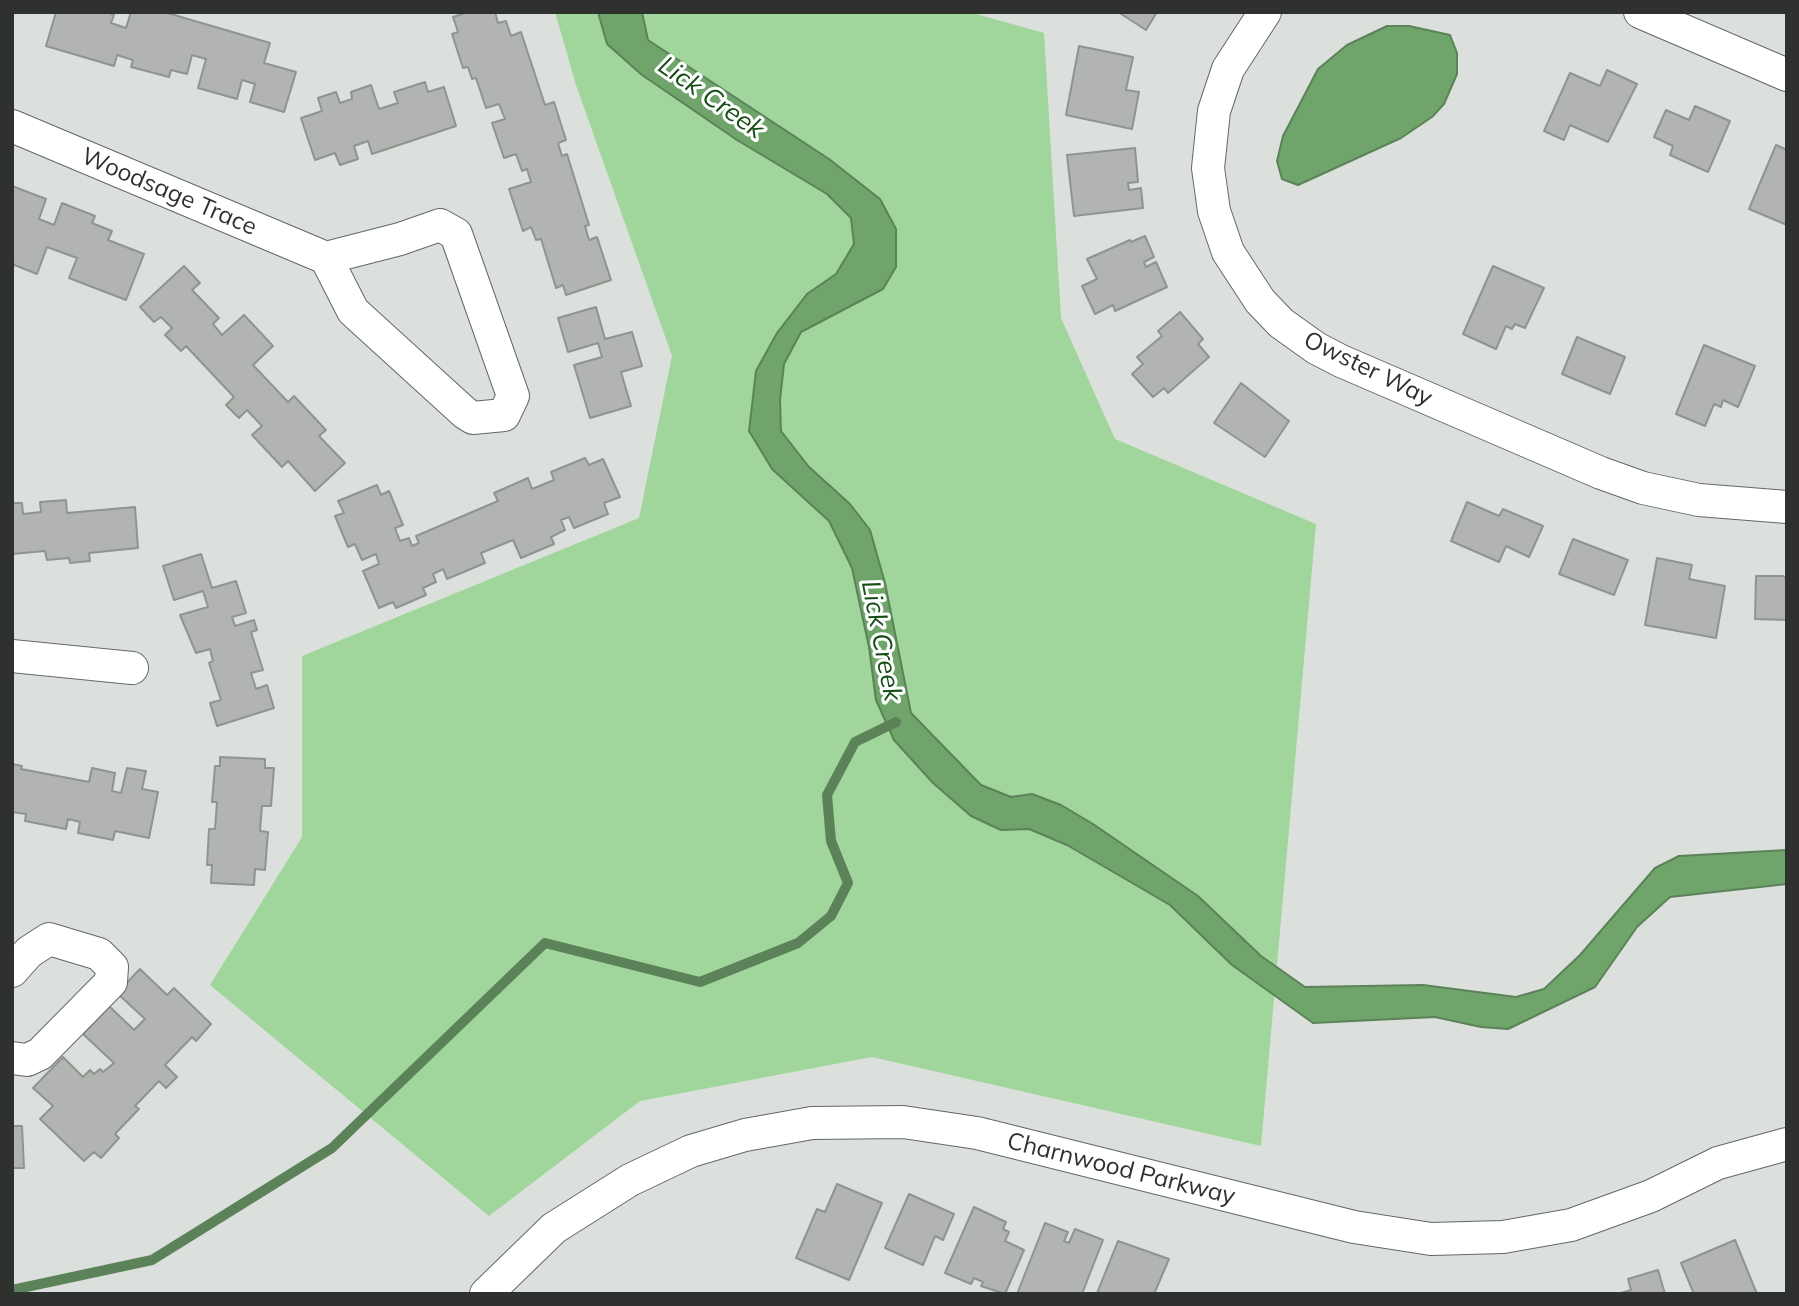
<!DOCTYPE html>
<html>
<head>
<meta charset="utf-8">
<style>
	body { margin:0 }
	#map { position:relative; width:1799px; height:1306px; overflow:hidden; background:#dce0dc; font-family:Mulish,sans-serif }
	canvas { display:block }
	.frame { position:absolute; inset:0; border:14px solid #2f312f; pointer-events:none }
</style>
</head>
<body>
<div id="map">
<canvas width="1799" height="1306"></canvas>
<div class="frame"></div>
</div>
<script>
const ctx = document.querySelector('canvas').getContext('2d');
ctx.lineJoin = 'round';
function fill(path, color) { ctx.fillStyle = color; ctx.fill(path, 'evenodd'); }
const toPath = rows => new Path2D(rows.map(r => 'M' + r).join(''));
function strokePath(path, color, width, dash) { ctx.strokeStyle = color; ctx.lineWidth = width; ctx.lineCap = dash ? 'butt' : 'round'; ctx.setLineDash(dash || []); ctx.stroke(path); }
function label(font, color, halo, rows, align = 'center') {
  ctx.font = font + ' Mulish,sans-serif'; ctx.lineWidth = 6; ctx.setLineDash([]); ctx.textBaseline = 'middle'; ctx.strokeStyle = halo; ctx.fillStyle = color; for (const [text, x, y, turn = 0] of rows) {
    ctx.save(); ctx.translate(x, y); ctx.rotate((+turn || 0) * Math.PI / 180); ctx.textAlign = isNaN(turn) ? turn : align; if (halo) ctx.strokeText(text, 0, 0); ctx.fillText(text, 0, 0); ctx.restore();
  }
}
const green = toPath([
	[555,12,969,12,1044,33,1061,318,1115,439,1316,524,1261,1146,872,1057,640,1101,489,1216,210,985,302,837,302,656,639,518,672,356,576,85]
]);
const water = toPath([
	[598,12,642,12,648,40,829,159,880,199,896,229,896,267,883,289,801,332,784,364,780,400,781,431,809,467,850,504,870,530,885,583,911,713,981,785,1011,797,1032,794,1061,805,1093,824,1198,896,1261,956,1305,987,1423,985,1516,997,1544,989,1580,955,1655,868,1679,856,1787,850,1787,884,1670,897,1637,927,1595,987,1508,1029,1481,1027,1435,1017,1313,1023,1232,965,1170,905,1067,845,1029,829,1001,830,971,816,933,783,894,740,876,700,869,647,852,568,829,521,772,469,749,431,756,371,777,333,807,294,836,274,854,244,851,218,827,194,737,140,642,75,607,44,598,12],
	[1387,26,1409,26,1450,35,1457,53,1457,74,1444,104,1432,117,1401,138,1298,185,1282,179,1277,161,1283,136,1318,69,1347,45,1387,26]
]);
const stream = toPath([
	[12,1290,152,1260,332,1148,545,943,700,982,798,943,831,916,848,883,831,841,827,795,855,742,896,722]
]);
const building = toPath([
	[56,12,106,12,114,15,111,23,126,28,131,12,164,12,270,43,264,63,296,72,284,112,250,102,255,84,242,80,237,99,198,88,206,59,192,55,187,74,171,70,169,77,131,67,133,60,117,55,114,66,46,46,56,12],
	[468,12,495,12,498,23,506,21,511,36,521,32,545,105,554,102,566,140,558,143,562,156,567,154,589,225,585,226,589,240,597,237,611,280,566,295,563,285,556,288,541,239,536,240,531,227,523,231,509,189,531,182,527,169,522,171,516,154,504,158,492,123,505,119,499,104,486,108,476,78,472,79,468,67,463,68,452,34,458,32,453,17,468,12],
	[1118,12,1157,12,1146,30,1118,12],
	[1079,46,1133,57,1126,90,1139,92,1132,129,1066,115,1079,46],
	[1607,70,1637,84,1608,142,1570,125,1564,140,1544,131,1570,73,1600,86,1607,70],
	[425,82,428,92,444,87,456,126,372,154,368,141,354,146,358,159,340,165,335,153,315,160,301,118,322,111,318,98,336,92,340,103,352,99,351,92,371,85,379,109,398,103,394,92,425,82],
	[1695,106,1730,121,1708,172,1670,155,1673,146,1654,137,1666,110,1689,120,1695,106],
	[1776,145,1787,150,1787,225,1749,209,1776,145],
	[1135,148,1138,182,1128,183,1129,190,1141,188,1143,208,1074,216,1067,155,1135,148],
	[12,186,46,199,39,219,54,225,62,203,95,216,92,223,112,231,108,240,144,254,126,300,69,278,77,258,47,247,37,274,12,264,12,186],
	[1145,236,1154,257,1144,262,1146,267,1156,262,1167,287,1115,311,1113,305,1095,314,1082,286,1097,279,1087,259,1130,240,1131,242,1145,236],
	[184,266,200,283,192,290,219,318,213,324,222,335,244,315,273,346,253,365,288,402,294,396,326,430,319,436,345,463,315,491,288,461,282,467,252,435,262,426,247,410,239,418,226,405,234,397,186,346,181,351,165,335,172,328,161,317,154,322,140,307,184,266],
	[1493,266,1544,288,1525,328,1515,324,1512,329,1506,326,1496,349,1463,334,1493,266],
	[596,307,605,339,632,332,642,366,621,372,631,406,590,418,574,365,602,357,598,343,568,352,558,318,596,307],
	[1180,312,1203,339,1198,344,1209,357,1168,393,1164,388,1153,397,1132,374,1143,364,1137,357,1162,336,1158,331,1180,312],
	[1577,337,1625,357,1610,394,1562,374,1577,337],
	[1704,345,1755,366,1738,407,1723,400,1721,407,1714,404,1705,426,1676,414,1704,345],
	[1241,383,1289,421,1265,457,1214,423,1241,383],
	[585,458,589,465,603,459,620,497,604,503,608,514,574,528,569,517,561,520,565,530,551,537,554,544,521,558,513,540,481,553,485,563,447,579,443,569,433,574,436,582,423,588,426,595,396,608,393,602,379,608,363,571,379,564,376,554,362,560,355,544,348,547,335,516,344,513,338,501,377,485,381,495,389,491,403,525,395,528,400,541,409,538,412,546,419,543,416,536,498,501,494,493,528,478,532,489,554,480,551,472,585,458],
	[66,500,67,513,135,507,138,548,89,553,90,561,70,563,69,558,47,560,45,551,12,554,12,503,22,503,23,514,41,512,40,502,66,500],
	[1467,502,1499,516,1503,509,1543,526,1529,557,1506,546,1499,562,1451,541,1467,502],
	[1573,539,1628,560,1614,595,1559,574,1573,539],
	[201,554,212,588,236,581,246,613,232,617,235,626,254,620,257,630,251,632,263,670,251,673,256,689,267,685,274,708,217,726,210,703,221,700,209,663,213,661,210,649,196,653,180,615,208,607,203,591,174,600,163,566,201,554],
	[1657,558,1692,565,1689,579,1725,586,1716,638,1645,625,1657,558],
	[1756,576,1783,576,1787,579,1787,620,1755,619,1756,576],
	[220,757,265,759,265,768,274,768,271,806,262,806,260,831,268,832,265,870,255,869,254,885,211,883,212,865,207,865,209,829,215,829,217,802,212,802,215,766,220,766,220,757],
	[12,764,22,766,21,769,89,782,92,768,115,773,112,791,121,793,127,768,146,771,142,789,158,792,149,838,115,831,113,840,78,833,80,822,68,819,66,829,25,821,26,814,12,812,12,764],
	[140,969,167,995,174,988,211,1024,196,1041,192,1037,165,1065,177,1077,166,1088,159,1081,135,1106,139,1109,115,1134,119,1138,101,1158,94,1152,84,1161,40,1119,53,1106,33,1088,63,1057,83,1077,90,1070,94,1074,100,1069,103,1072,114,1063,83,1034,109,1006,134,1030,145,1019,117,993,140,969],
	[12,1126,22,1126,24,1168,12,1168,12,1126],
	[837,1184,882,1203,849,1280,796,1258,817,1209,825,1212,837,1184],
	[909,1194,954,1214,943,1240,935,1236,923,1265,885,1248,909,1194],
	[974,1207,1006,1222,1003,1229,1009,1232,1005,1241,1024,1250,1005,1294,981,1286,983,1282,974,1278,971,1284,945,1273,974,1207],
	[1045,1223,1068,1232,1064,1241,1069,1243,1075,1229,1103,1240,1082,1294,1017,1294,1045,1223],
	[1735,1240,1757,1294,1694,1294,1681,1263,1735,1240],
	[1118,1241,1169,1259,1154,1294,1097,1293,1118,1241],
	[1658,1270,1665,1294,1618,1294,1631,1290,1628,1279,1658,1270]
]);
const minor = toPath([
	[1265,12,1228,69,1214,111,1208,168,1214,211,1228,252,1260,301,1281,323,1316,348,1341,361,1601,473,1643,488,1699,500,1787,507],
	[1640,12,1787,75],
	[12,126,326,258],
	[440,225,456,234,513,396,504,415,473,418,465,413,353,311,326,258,400,239,440,225],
	[12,656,132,668],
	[12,971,29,952,49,939,99,954,112,967,111,982,40,1054,27,1060,12,1058],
	[486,1294,554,1228,630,1180,691,1151,745,1135,812,1123,903,1122,977,1133,1354,1227,1431,1239,1503,1237,1571,1225,1651,1196,1718,1163,1787,1144]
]);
const streetNames = [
	["Woodsage Trace",169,192,23],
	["Owster Way",1368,369,26],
	["Charnwood Parkway",1121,1169,14]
];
const waterNames = [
	["Lick Creek",711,98,35],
	["Lick Creek",881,641,79]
];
fill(green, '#a0d69b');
fill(water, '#6fa46b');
strokePath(water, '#5c8259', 2);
strokePath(stream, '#5c8259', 10);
fill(building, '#b1b4b0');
strokePath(building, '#909490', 2);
strokePath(minor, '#646864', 34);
strokePath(minor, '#fff', 32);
label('24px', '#2f312f', '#fff', streetNames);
label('italic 26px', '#164d15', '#fff', waterNames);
</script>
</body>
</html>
